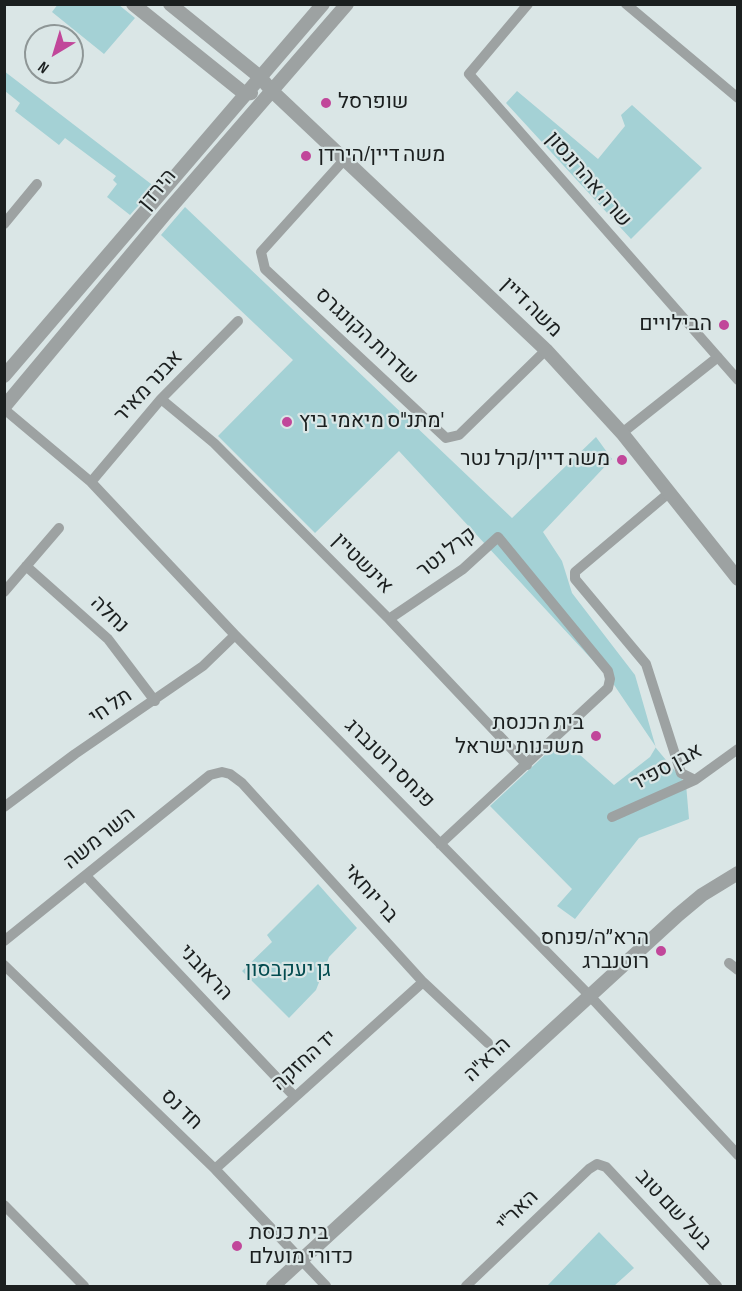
<!DOCTYPE html>
<html>
<head>
<meta charset="utf-8">
<style>
	body { margin:0 }
	#map { position:relative; width:742px; height:1291px; overflow:hidden; background:#dae6e6; font-family:"Sofia Sans Condensed",sans-serif }
	canvas { display:block }
	.frame { position:absolute; inset:0; border:6px solid #1b1f1f; pointer-events:none }
	.north { position:absolute; left:24px; top:24px; width:60px; height:60px; box-sizing:border-box; background:#dae6e6; border:2px solid #8e9696; border-radius:50%; rotate:218deg; font-size:16px; font-weight:700; line-height:24px; text-align:center; color:#1b1f1f }
	.north::after { content:''; display:block; margin:auto; width:21px; height:27px; background:#c1479a; clip-path:polygon(50% 0,100% 100%,50% 72%,0 100%) }
</style>
</head>
<body>
<div id="map">
<canvas width="742" height="1291"></canvas>
<div class="frame"></div>
<div class="north">N</div>
</div>
<script>
const ctx = document.querySelector('canvas').getContext('2d');
ctx.lineJoin = 'round';
function fill(path, color) { ctx.fillStyle = color; ctx.fill(path, 'evenodd'); }
const toPath = rows => new Path2D(rows.map(r => 'M' + r).join(''));
function strokePath(path, color, width, dash) { ctx.strokeStyle = color; ctx.lineWidth = width; ctx.lineCap = dash ? 'butt' : 'round'; ctx.setLineDash(dash || []); ctx.stroke(path); }
function label(font, color, halo, rows, align = 'center') {
  ctx.font = font + ' "Sofia Sans Condensed",Heebo,sans-serif'; ctx.lineWidth = 4.5; ctx.setLineDash([]); ctx.textBaseline = 'middle'; ctx.strokeStyle = halo; ctx.fillStyle = color; for (const [text, x, y, turn = 0] of rows) {
    ctx.save(); ctx.translate(x, y); ctx.rotate((+turn || 0) * Math.PI / 180); ctx.textAlign = isNaN(turn) ? turn : align; if (halo) ctx.strokeText(text, 0, 0); ctx.fillText(text, 0, 0); ctx.restore();
  }
}
const green = toPath([
	[58,4,119,5,135,18,104,54,52,12],
	[4,71,155,187,130,215,107,197,117,184,113,180,116,176,65,138,59,145,15,111,20,103,5,91],
	[517,91,598,159,625,126,621,115,632,105,702,168,631,239,506,103],
	[185,207,512,518,596,437,612,459,543,532,562,561,572,593,635,675,656,748,686,784,689,819,639,838,575,919,557,906,572,889,490,806,562,739,614,785,650,757,656,747,610,679,399,451,315,533,218,436,293,360,161,235],
	[318,884,357,928,329,957,316,990,289,1018,242,971,272,942,267,935],
	[599,1232,634,1268,614,1286,550,1286,548,1285]
]);
const minor = toPath([
	[528,4,469,74,738,380],
	[626,4,738,98],
	[344,160,261,252,265,269,446,438,459,435,546,350],
	[4,224,37,184],
	[161,399,214,443,389,619,527,765],
	[4,409,91,482,235,635,589,995,738,1155],
	[622,433,718,357],
	[91,482,161,399,238,321],
	[670,492,575,572,575,579,646,664,681,773,695,780],
	[26,566,108,639,155,701],
	[4,592,59,528],
	[389,619,463,569,498,537,608,671,610,679,608,688,440,844],
	[4,807,75,754,203,666,235,635],
	[612,817,695,780,738,749],
	[86,876,295,1097],
	[4,941,210,775,222,772,230,774,242,783,423,982,488,1043],
	[729,963,738,970],
	[4,965,215,1169,326,1286],
	[215,1169,423,982],
	[4,1205,84,1286],
	[466,1286,589,1169,597,1164,606,1167,717,1286]
]);
const tertiary = toPath([
	[133,4,245,94,251,93],
	[170,4,260,77,271,90,546,350,622,433,738,579],
	[4,376,323,4],
	[4,407,165,214,347,4],
	[273,1286,678,915,702,895,738,873]
]);
const markers = [
	[326,103,6,"#c1479a"],
	[306,156,6,"#c1479a"],
	[724,325,6,"#c1479a"],
	[287,422,6,"#c1479a"],
	[622,460,6,"#c1479a"],
	[596,736,6,"#c1479a"],
	[661,951,6,"#c1479a"],
	[237,1246,6,"#c1479a"]
];
const poiNames = [
	["שופרסל",338,103],
	["משה דיין/הירדן",318,156],
	["הבילויים",712,325,"right"],
	["מתנ\"ס מיאמי ביץ'",299,422],
	["משה דיין/קרל נטר",610,460,"right"],
	["בית הכנסת",584,724,"right"],
	["משכנות ישראל",584,748,"right"],
	["הרא״ה/פנחס",649,939,"right"],
	["רוטנברג",649,963,"right"],
	["בית כנסת",249,1234],
	["כדורי מועלם",249,1258]
];
const streetNames = [
	["שרה אהרונסון",588,180,49],
	["הירדן",158,190,-50],
	["משה דיין",531,308,44],
	["שדרות הקונגרס",366,337,43],
	["אבנר מאיר",149,387,-47],
	["קרל נטר",447,553,-38],
	["אינשטיין",362,564,45],
	["נחלה",109,615,44],
	["תל חי",111,707,-34],
	["פנחס רוטנברג",389,764,45],
	["אבן ספיר",667,768,-28],
	["השר משה",100,839,-39],
	["בר יוחאי",370,894,48],
	["הראובני",205,973,47],
	["הרא\"ה",488,1060,-43],
	["יד החזקה",305,1061,-42],
	["חד נס",181,1110,44],
	["בעל שם טוב",673,1210,47],
	["האר\"י",518,1211,-44]
];
const parkNames = [
	["גן יעקבסון",288,971]
];
fill(green, '#a4d1d5');
strokePath(minor, '#9da2a2', 10);
strokePath(tertiary, '#9da2a2', 14);
for (const [x, y, r, color] of markers) { const dot = new Path2D(); dot.arc(x, y, r, 0, 2 * Math.PI); ctx.fillStyle = color; ctx.fill(dot); strokePath(dot, '#dae6e6', 2); }
label('21px', '#1b1f1f', '#dae6e6', poiNames, 'left');
label('21px', '#1b1f1f', '#dae6e6', streetNames);
label('21px', '#034b4f', '#dae6e6', parkNames);
</script>
</body>
</html>
